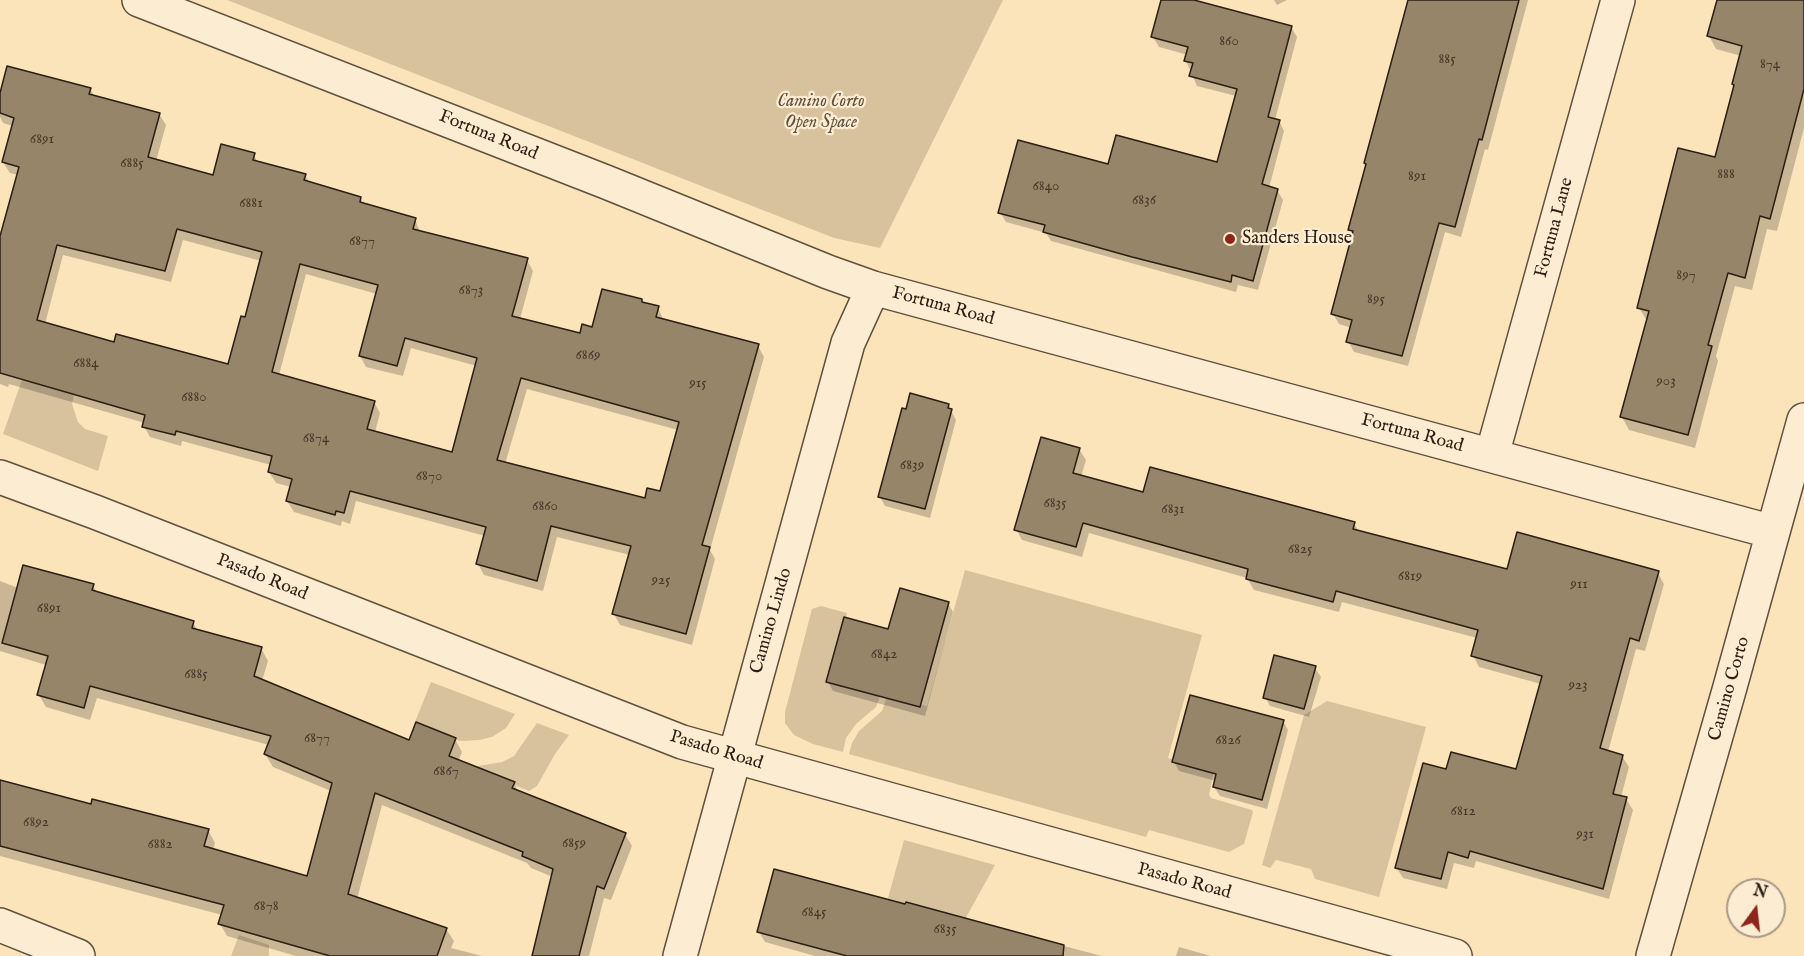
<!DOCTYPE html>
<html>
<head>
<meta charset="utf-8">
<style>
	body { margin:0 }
	#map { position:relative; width:1804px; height:956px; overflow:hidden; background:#fbe4ba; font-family:"IM FELL English",serif }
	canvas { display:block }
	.north { position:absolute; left:1726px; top:878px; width:60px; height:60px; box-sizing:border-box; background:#fcedd2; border:2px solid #a89a86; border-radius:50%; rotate:15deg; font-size:16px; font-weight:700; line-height:24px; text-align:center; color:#2b1e13 }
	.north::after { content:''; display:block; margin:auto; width:21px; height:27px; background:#8f2418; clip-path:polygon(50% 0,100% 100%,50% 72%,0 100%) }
</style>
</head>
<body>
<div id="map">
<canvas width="1804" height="956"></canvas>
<div class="north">N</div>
</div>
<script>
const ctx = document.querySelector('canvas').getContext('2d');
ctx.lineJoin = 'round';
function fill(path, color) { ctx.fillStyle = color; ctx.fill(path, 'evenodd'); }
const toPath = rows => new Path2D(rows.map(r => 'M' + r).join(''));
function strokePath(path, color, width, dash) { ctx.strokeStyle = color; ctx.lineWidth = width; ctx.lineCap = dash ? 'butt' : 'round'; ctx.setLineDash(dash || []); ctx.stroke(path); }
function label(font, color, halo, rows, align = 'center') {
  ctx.font = font + ' "IM FELL English",serif'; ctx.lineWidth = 4.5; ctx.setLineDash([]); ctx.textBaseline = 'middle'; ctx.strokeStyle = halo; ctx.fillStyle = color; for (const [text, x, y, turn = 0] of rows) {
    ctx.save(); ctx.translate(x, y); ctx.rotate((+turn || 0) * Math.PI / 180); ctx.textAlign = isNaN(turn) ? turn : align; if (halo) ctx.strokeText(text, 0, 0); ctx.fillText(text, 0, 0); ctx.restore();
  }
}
const green = toPath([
	[227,0,1003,0,880,248,834,238],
	[23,377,74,394,72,404,78,422,85,429,108,436,98,471,3,434],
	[965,570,1202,635,1168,758,1214,771,1209,795,1211,798,1252,810,1253,812,1244,844,1229,852,1149,830,1146,837,849,754,852,743,859,731,882,711,887,696,927,706],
	[821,606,847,613,830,680,881,694,876,707,856,724,846,738,843,752,813,744,794,735,785,723,785,712,812,609],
	[431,682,515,714,506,728,492,737,479,740,462,741,438,737,413,727],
	[1327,701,1426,727,1379,897,1315,879,1311,869,1276,860,1270,868,1262,865,1304,715],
	[537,723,569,735,555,754,537,786,529,791,477,770,478,766,502,762,514,756],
	[904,840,995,865,963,923,872,956],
	[239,935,269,945,269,956,231,956]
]);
const shadow = toPath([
	[1163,0,1188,0,1291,27,1297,37,1275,120,1279,121,1284,131,1269,188,1277,190,1283,200,1258,290,1238,285,1236,292,1051,241,1046,233,1006,222,1000,212,1109,166,1218,164,1236,96,1197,86,1186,61,1188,55,1159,47,1153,37],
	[1274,0,1287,0,1277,5],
	[1413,0,1528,0,1488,150,1485,149,1461,237,1445,232,1408,366,1354,352,1348,341,1352,328,1339,324,1333,314,1354,236,1350,230],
	[1718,0,1804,0,1804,128,1777,231,1767,229,1752,290,1735,286,1716,356,1718,361,1695,448,1629,430,1622,417,1647,321,1639,308,1716,159,1735,87,1741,56,1716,49,1709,36],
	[90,89,95,97,159,114,166,125,156,161,214,177,254,155,258,163,305,175,310,184,360,198,364,205,415,219,420,232,527,260,533,271,520,319,581,335,641,300,643,304,658,308,664,321,758,346,764,357,710,550,715,559,692,645,620,625,614,614,630,555,557,537,543,591,484,575,478,564,485,536,356,501,350,524,342,521,341,526,294,512,287,501,291,487,276,483,269,472,271,465,182,441,181,446,150,437,144,426,145,423,9,384,8,387,0,384,0,242,18,175,10,173,3,162,13,126,3,123,0,117,0,99],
	[183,240,261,261,246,318,229,366,115,344,45,324,63,255,171,282],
	[306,274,377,294,360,356,366,367,403,376,411,348,477,366,453,453,375,432,380,413,374,402,279,375],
	[527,389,678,430,661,493,646,500,505,464],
	[948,405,956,420,930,518,885,506,880,497],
	[1079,449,1086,460,1081,477,1144,494,1354,523,1359,532,1508,570,1658,573,1664,584,1645,651,1636,649,1608,752,1622,756,1629,767,1621,797,1626,799,1633,810,1609,899,1476,861,1474,868,1454,863,1447,889,1403,878,1396,867,1447,771,1517,771,1541,684,1479,667,1473,655,1477,638,1342,602,1339,612,1254,590,1247,578,1089,533,1082,557,1022,540,1016,529],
	[0,581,18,588,93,585,97,593,193,622,198,632,261,648,268,661,262,681,410,742,455,739,462,752,458,762,514,783,519,793,625,834,632,846,611,900,604,898,589,956,534,956,553,877,531,868,527,863,382,805,357,899,446,929,454,941,451,948,482,956,296,956,227,936,220,924,222,915,0,856,0,781,92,806,208,830,215,843,213,850,308,877,331,791,273,767,265,754,269,745,97,698,90,720,46,707,39,695,46,665,0,651],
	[948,603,953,612,925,716,833,691,828,682,889,631],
	[1315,668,1321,677,1309,717,1270,706,1265,697],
	[1283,721,1288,730,1267,809,1220,796,1214,787,1216,781,1179,771,1174,762],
	[775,870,1102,956,815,956,765,942,759,932],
	[1179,947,1211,956,1176,956]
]);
const building = toPath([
	[1161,0,1194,0,1292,26,1268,117,1280,120,1262,184,1278,189,1253,281,1232,275,1231,282,1132,257,1043,232,1045,225,998,213,1018,140,1108,164,1116,135,1217,162,1237,89,1189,76,1193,63,1184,61,1188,47,1151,37,1161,0],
	[1408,0,1519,0,1482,140,1479,139,1455,227,1439,223,1402,356,1346,342,1352,320,1331,314,1353,231,1348,230,1366,164,1364,163,1408,0],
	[1717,0,1804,0,1804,89,1770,219,1760,216,1745,278,1728,273,1708,345,1712,346,1688,435,1620,417,1649,311,1637,308,1678,148,1715,157,1734,85,1732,84,1742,46,1707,36,1717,0],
	[7,66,91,88,89,94,160,113,148,157,213,175,221,144,255,153,253,160,306,174,304,180,361,197,360,202,416,218,413,229,528,258,512,316,580,333,582,324,592,327,602,289,642,299,642,302,659,306,656,317,759,344,702,545,710,547,686,634,612,614,631,546,551,526,537,581,476,564,486,527,350,491,344,513,336,511,335,515,286,501,292,479,268,472,272,456,176,431,175,435,142,427,145,415,0,373,0,236,19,167,2,162,14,118,0,113,0,93,7,66],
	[177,229,262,252,245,317,241,316,228,364,116,334,114,342,37,320,57,245,165,271,177,229],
	[300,264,378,285,359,356,397,366,405,338,477,358,452,452,367,429,375,401,272,372,300,264],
	[521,378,679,422,660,491,647,488,645,498,497,460,521,378],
	[910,393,949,404,948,408,952,409,925,509,878,497,902,408,906,409,910,393],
	[1041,437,1080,448,1073,473,1143,492,1150,467,1355,522,1353,529,1507,569,1517,532,1659,571,1639,641,1630,638,1600,748,1623,755,1613,794,1627,797,1603,889,1470,851,1468,858,1448,852,1441,879,1395,868,1423,763,1446,769,1451,752,1516,769,1542,676,1471,656,1478,630,1336,591,1333,602,1246,579,1248,569,1083,523,1076,547,1014,530,1041,437],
	[23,565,94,584,92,590,194,621,192,628,262,647,254,676,409,740,416,722,456,738,449,756,515,782,512,788,626,833,604,889,597,886,579,956,532,956,553,869,522,856,523,852,375,793,348,894,447,928,437,956,330,956,218,924,224,905,0,846,0,780,91,804,92,799,209,829,204,846,307,876,332,783,264,754,271,736,90,686,84,708,37,695,48,656,2,643,23,565],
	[900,588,949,602,920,707,826,682,844,617,888,629,900,588],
	[1274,655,1316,666,1304,709,1263,698,1274,655],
	[1190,695,1284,720,1262,800,1213,787,1216,774,1172,762,1190,695],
	[774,869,905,904,906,902,1064,945,1063,956,847,956,757,932,774,869]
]);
const street = toPath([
	[139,0,606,182,828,272,873,288,1773,532],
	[1492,455,1618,0],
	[0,477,95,512,682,742,1455,956],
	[0,925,78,956],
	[680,956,848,343,873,288],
	[1653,956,1730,687,1804,420]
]);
const markers = [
	[1230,239,6,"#8f2418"]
];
const numberNames = [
	["860",1229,42],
	["885",1447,60],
	["874",1770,65],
	["6891",42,140],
	["6885",132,164],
	["888",1726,175],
	["891",1417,177],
	["6840",1046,187],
	["6836",1144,201],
	["6881",251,204],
	["6877",362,242],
	["897",1686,276],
	["6873",471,291],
	["895",1376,300],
	["6869",588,356],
	["6884",86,364],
	["903",1666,382],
	["915",698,384],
	["6880",194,398],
	["6874",316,439],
	["6839",912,466],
	["6870",429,477],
	["6835",1055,504],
	["6860",545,507],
	["6831",1173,510],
	["6825",1300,550],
	["6819",1410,577],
	["925",661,581],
	["911",1579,585],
	["6891",49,609],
	["6842",884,655],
	["6885",196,675],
	["923",1578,686],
	["6877",317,739],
	["6826",1228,741],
	["6867",446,772],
	["6812",1463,812],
	["6892",36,823],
	["931",1585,835],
	["6859",574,844],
	["6882",160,845],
	["6878",266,907],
	["6845",814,913],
	["6835",945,930]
];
const parkNames = [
	["Camino Corto",821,102],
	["Open Space",821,123]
];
const streetNames = [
	["Fortuna Road",488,136,22],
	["Fortuna Lane",1555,228,-75],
	["Fortuna Road",943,307,15],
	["Fortuna Road",1412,434,15],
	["Pasado Road",262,578,22],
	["Camino Lindo",772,621,-74],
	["Camino Corto",1730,689,-74],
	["Pasado Road",716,751,17],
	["Pasado Road",1184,882,15]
];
const poiNames = [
	["Sanders House",1242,239]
];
fill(green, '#d8c29e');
fill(shadow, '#0003');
fill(building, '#97856a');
strokePath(building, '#2b1e13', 1.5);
strokePath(street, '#5f503d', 36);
strokePath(street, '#fcedd2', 33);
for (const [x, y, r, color] of markers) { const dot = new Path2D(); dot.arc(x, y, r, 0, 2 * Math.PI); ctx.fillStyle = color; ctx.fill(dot); strokePath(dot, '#fcedd2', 2); }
label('15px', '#463829', null, numberNames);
label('italic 18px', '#5f4f3d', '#fcedd2', parkNames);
label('18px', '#2b1e13', '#fcedd2', streetNames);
label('18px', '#2b1e13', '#fcedd2', poiNames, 'left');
</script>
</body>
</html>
